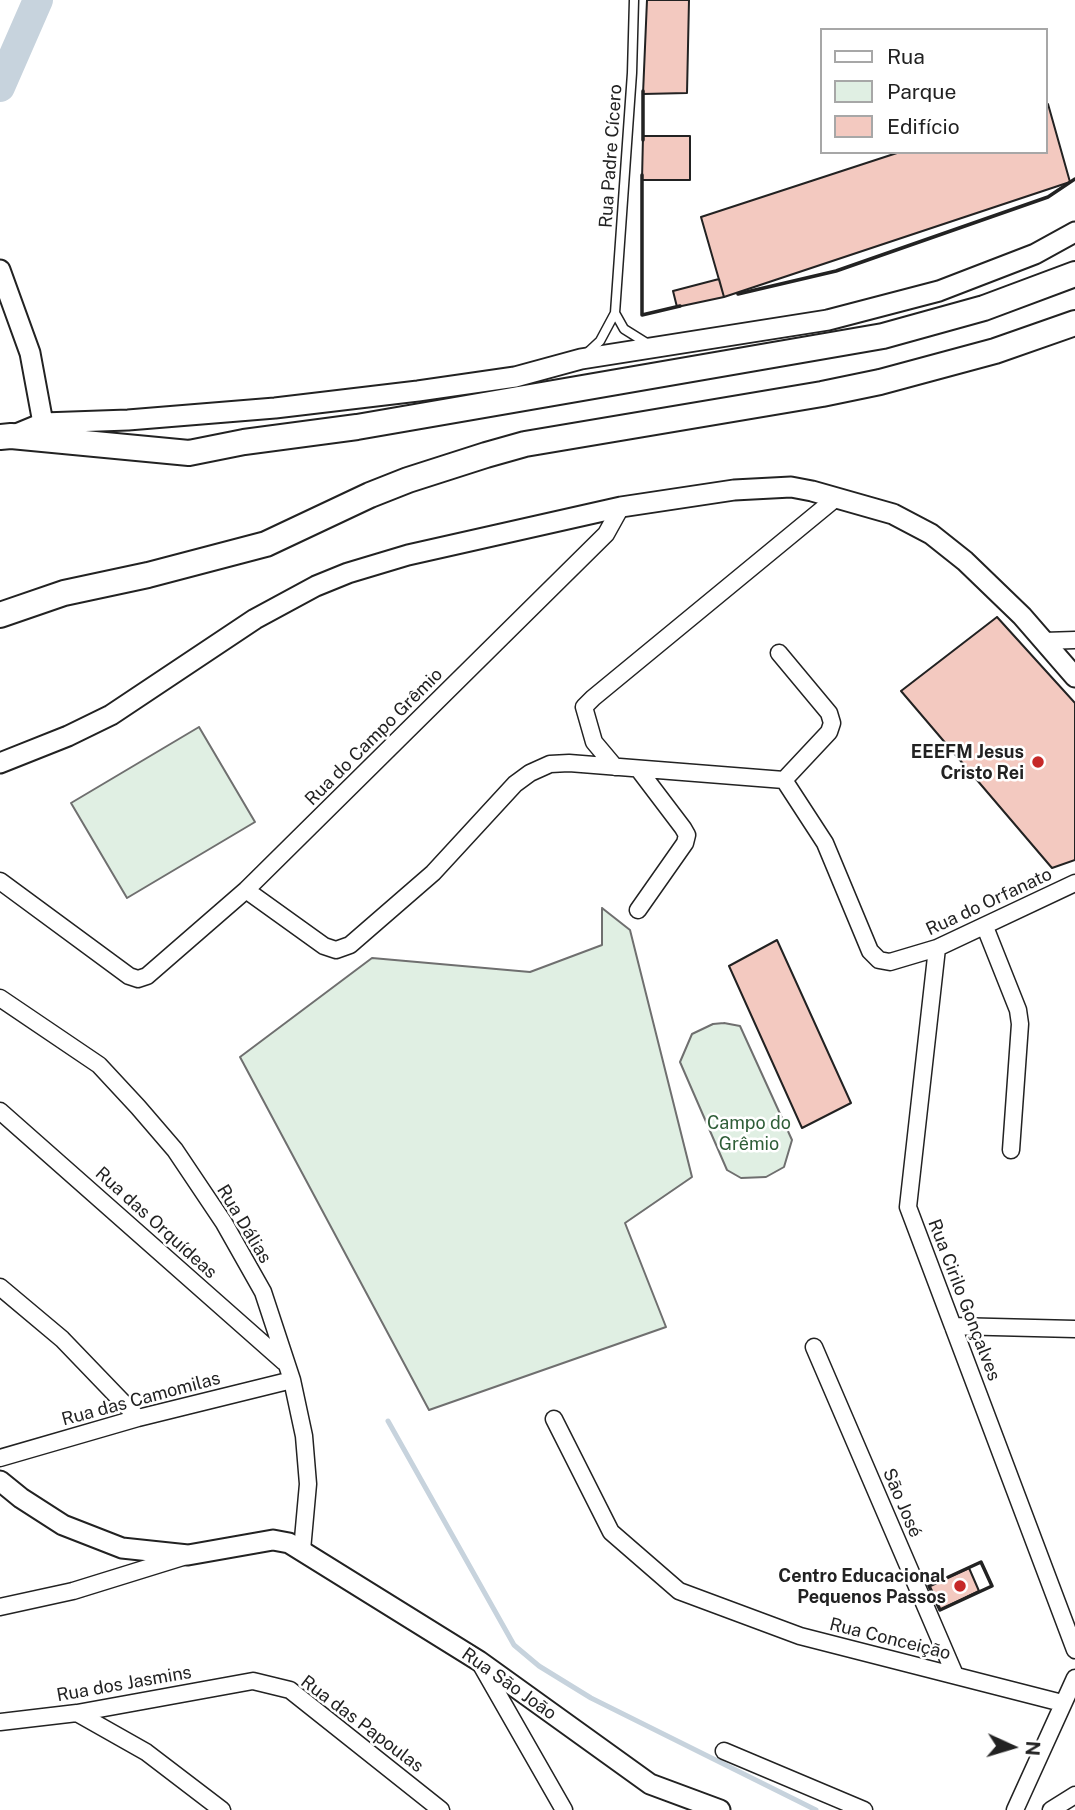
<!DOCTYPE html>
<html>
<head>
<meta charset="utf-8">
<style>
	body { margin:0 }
	#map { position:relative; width:1075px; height:1810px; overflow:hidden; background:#fff; font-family:"Public Sans",sans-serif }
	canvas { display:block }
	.legend { position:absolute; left:820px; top:28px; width:228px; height:126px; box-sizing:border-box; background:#fff; border:2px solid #a7a7a7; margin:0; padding:9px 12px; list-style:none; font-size:21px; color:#222 }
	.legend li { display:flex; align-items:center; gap:14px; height:35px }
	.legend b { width:35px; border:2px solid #a7a7a7 }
	.north { position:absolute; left:977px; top:1712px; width:70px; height:70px; -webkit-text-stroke:5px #fff; paint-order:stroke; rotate:94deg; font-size:19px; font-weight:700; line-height:28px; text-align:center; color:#222 }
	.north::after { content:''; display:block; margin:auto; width:24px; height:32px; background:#222; clip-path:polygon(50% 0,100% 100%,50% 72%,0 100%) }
</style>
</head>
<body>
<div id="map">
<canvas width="1075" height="1810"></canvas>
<ul class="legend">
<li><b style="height:9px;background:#fff"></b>Rua</li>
<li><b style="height:19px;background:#e0efe3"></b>Parque</li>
<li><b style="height:19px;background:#f3c9c0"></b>Edifício</li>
</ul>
<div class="north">N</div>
</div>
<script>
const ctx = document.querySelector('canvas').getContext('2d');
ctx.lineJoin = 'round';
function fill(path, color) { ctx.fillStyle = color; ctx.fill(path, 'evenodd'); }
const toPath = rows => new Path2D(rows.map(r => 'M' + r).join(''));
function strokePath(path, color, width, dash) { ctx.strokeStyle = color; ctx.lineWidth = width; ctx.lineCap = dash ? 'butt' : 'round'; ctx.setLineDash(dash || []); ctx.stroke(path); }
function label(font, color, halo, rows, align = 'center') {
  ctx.font = font + ' "Public Sans",sans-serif'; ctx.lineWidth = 5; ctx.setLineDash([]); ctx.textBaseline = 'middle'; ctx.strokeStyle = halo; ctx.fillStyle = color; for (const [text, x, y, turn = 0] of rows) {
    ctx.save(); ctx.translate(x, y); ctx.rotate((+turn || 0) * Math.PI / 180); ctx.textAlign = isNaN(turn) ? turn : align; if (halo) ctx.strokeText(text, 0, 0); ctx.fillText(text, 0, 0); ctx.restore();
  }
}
const green = toPath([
	[199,727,255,822,127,898,71,803,199,727],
	[602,908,630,930,692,1177,625,1223,666,1327,429,1410,240,1057,372,958,530,972,602,945,602,908],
	[724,1023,740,1026,792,1140,784,1167,766,1177,741,1178,727,1170,680,1062,692,1034,713,1024,724,1023]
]);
const stream = toPath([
	[388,1421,514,1645,539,1666,591,1698,816,1810]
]);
const river = toPath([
	[0,87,38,0]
]);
const building = toPath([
	[647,0,689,0,687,93,643,94,647,0],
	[1045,104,1048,104,1070,182,724,297,701,217,900,152,1045,152,1045,104],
	[643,136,690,136,690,180,642,180,643,136],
	[719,279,724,297,677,307,673,291,719,279],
	[997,617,1075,703,1075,860,1052,868,901,691,997,617],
	[777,940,851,1103,802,1128,729,966,777,940],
	[969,1568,979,1591,940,1610,929,1586,969,1568]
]);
const service = toPath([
	[615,313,624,329,648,344],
	[586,354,600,341,615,313,632,73,634,0]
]);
const minor = toPath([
	[1044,641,1075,640],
	[779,653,829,713,832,723,829,732,784,780],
	[615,767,594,742,584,707,593,698,836,498],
	[0,881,129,976,138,979,147,976,246,890,606,534,621,507],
	[246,890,324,946,336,950,350,945,433,873,515,784,530,773,550,764,569,763,784,780,825,843,870,951,879,960,890,962,937,948,1075,883],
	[638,910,685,843,687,835,683,828,639,770],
	[985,927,1018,1010,1020,1024,1011,1150],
	[937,948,908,1207,1075,1650],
	[0,998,99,1065,138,1107,175,1150,224,1223,263,1292,292,1380,304,1436,308,1484,302,1550],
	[0,1111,284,1362],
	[0,1287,62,1339,138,1418],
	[953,1326,1075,1329],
	[814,1347,955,1675],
	[554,1419,611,1532,679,1591,800,1636,1062,1703],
	[0,1458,138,1418,292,1380],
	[0,1607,73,1591,186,1556],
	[480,1663,564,1810],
	[77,1713,146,1752,222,1810],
	[0,1722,77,1713,253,1681,290,1690,441,1810],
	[724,1751,864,1810],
	[1015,1810,1075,1678],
	[1051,1810,1075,1795]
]);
const tertiary = toPath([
	[0,270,30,353,43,423],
	[14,435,43,423,128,420,275,408,418,391,515,377,581,359,828,320,939,291,1035,254,1075,232],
	[0,763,68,736,111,715,255,619,316,586,348,573,408,555,621,507,734,490,791,487,812,491,893,514,931,534,965,561,1022,616,1075,677],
	[0,1481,21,1498,63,1525,122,1548,188,1555,273,1540,289,1543,479,1661,650,1784,720,1810]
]);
const primary = toPath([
	[0,437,11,436,189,453,244,442,357,427,883,336,984,308,1075,274],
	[0,615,64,593,148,575,266,544,370,495,408,480,486,455,525,444,822,394,880,382,995,351,1075,323]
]);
const wall = toPath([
	[643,140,643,91],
	[642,175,642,315,680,306],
	[738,294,836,271,1048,197,1075,179],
	[981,1562,992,1586,940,1610,929,1586,981,1562]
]);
const markers = [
	[1038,762,7,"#c62828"],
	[960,1586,7,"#c62828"]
];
const streetNames = [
	["Rua Padre Cícero",611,156,-86],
	["Rua do Campo Grêmio",374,737,-45],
	["Rua do Orfanato",989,902,-25],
	["Rua das Orquídeas",156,1223,42],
	["Rua Dálias",244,1224,59],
	["Rua Cirilo Gonçalves",964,1300,69],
	["Rua das Camomilas",141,1399,-15],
	["São José",902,1503,67],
	["Rua Conceição",890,1639,14],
	["Rua dos Jasmins",124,1684,-10],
	["Rua São João",509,1684,35],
	["Rua das Papoulas",362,1724,37]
];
const poiNames = [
	["EEEFM Jesus",1024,752],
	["Cristo Rei",1024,773],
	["Centro Educacional",946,1576],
	["Pequenos Passos",946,1597]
];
const parkNames = [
	["Campo do",749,1123],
	["Grêmio",749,1144]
];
fill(green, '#e0efe3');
strokePath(green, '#6f6f6f', 2);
strokePath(stream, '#c7d3dd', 5);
strokePath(river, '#c7d3dd', 30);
fill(building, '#f3c9c0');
strokePath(building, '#222', 2);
strokePath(service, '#222', 11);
strokePath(minor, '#222', 19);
strokePath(tertiary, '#222', 23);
strokePath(primary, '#222', 28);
strokePath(service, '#fff', 8);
strokePath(minor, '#fff', 16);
strokePath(tertiary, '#fff', 19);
strokePath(primary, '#fff', 24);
strokePath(wall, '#222', 3.5);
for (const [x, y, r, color] of markers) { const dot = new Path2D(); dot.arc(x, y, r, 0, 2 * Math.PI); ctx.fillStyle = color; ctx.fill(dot); strokePath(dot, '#fff', 2.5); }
label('18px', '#222', '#fff', streetNames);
label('bold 18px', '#222', '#fff', poiNames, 'right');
label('18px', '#2f5e38', '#fff', parkNames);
</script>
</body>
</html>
